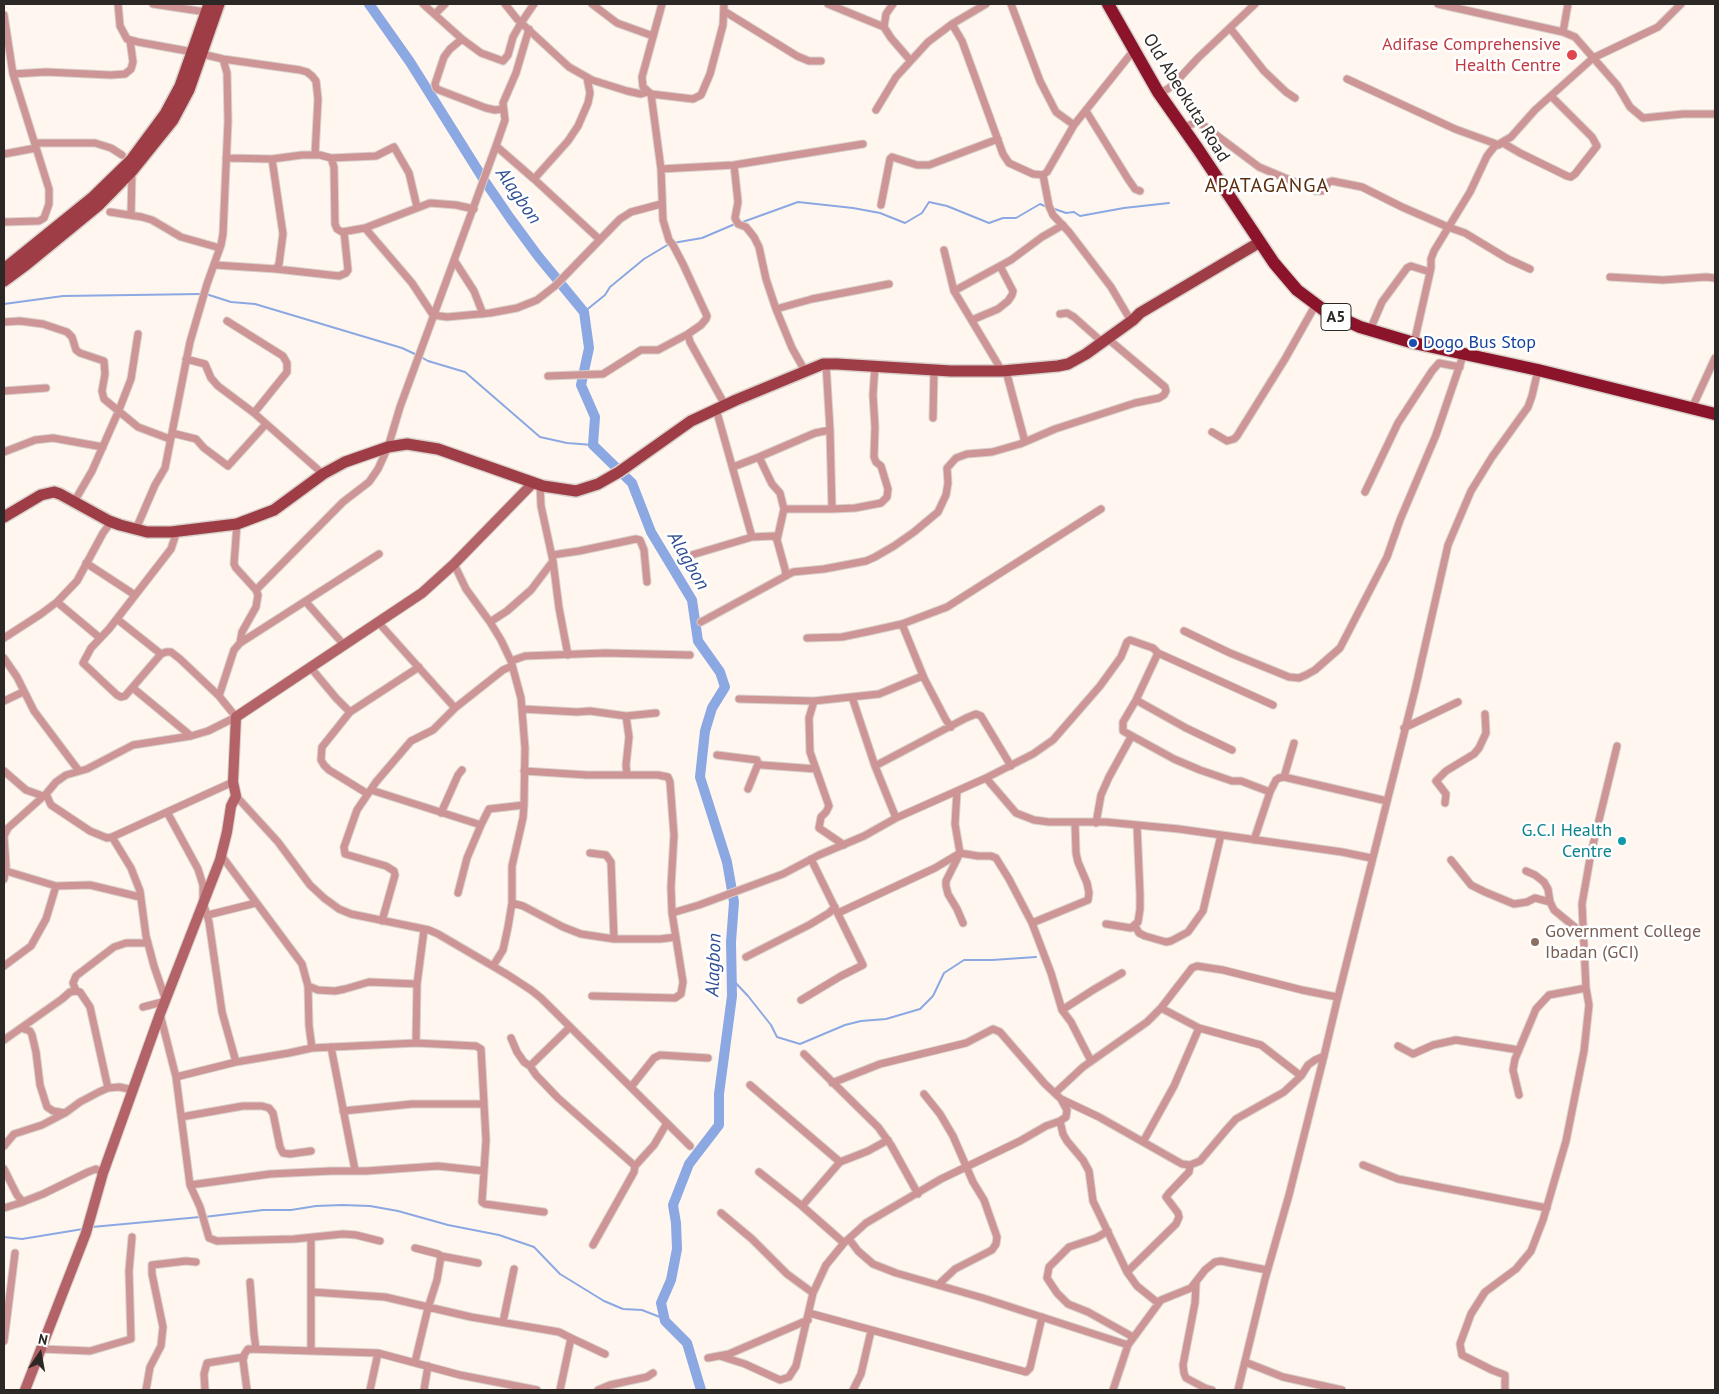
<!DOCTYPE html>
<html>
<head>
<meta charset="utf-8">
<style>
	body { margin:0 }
	#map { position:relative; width:1719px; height:1394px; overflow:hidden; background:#fff6f0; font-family:"PT Sans",sans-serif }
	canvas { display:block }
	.frame { position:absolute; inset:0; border:5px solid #2c2825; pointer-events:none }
	.north { position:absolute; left:15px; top:1329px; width:50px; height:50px; -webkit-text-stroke:4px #fff; paint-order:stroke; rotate:12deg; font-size:14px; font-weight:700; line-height:20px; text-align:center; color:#2c2825 }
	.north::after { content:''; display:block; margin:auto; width:18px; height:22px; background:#2c2825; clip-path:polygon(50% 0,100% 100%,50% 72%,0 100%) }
</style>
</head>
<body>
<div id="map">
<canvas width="1719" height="1394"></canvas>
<div class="frame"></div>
<div class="north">N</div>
</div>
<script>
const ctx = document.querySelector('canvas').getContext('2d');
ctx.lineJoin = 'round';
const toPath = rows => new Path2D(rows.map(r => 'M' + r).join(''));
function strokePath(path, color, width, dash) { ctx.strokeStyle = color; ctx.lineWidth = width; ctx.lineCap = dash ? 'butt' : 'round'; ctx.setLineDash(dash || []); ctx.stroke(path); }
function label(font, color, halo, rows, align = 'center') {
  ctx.font = font + ' "PT Sans",sans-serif'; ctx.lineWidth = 5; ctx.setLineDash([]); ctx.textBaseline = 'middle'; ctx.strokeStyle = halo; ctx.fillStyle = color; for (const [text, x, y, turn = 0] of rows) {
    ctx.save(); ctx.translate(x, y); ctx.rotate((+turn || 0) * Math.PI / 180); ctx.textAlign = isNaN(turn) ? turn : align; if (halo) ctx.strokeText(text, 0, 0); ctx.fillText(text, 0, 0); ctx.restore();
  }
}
const stream = toPath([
	[1052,208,1066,213,1074,212,1080,216,1124,208,1169,203],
	[740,223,798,202,853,208,880,213,905,223,922,213,929,202,947,206,989,223,1003,218,1016,218,1040,204,1047,207],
	[673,243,702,238,735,224],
	[206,294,231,302,255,304,402,348,417,355],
	[4,304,63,296,201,294],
	[584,312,605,295,610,287,644,259,669,244],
	[421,357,428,361,465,372,540,437,567,443,593,445],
	[732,979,748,996,771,1025,777,1037,800,1044,845,1025,861,1021,886,1019,920,1009,933,996,944,973,964,960,992,960,1036,957],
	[204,1217,263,1210,291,1210,316,1206,342,1205,370,1206,398,1211,448,1225,499,1235,534,1247,560,1274,604,1301,623,1309,642,1310,665,1319],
	[92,1227,200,1217],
	[4,1237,22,1239,83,1229]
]);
const river = toPath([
	[369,4,410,62,484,180,510,218,538,256,584,312,589,348,581,385,595,417,593,445,632,483,651,532,692,600,698,641,720,672,725,687,712,708,705,731,700,777,727,862,734,902,731,942,732,996,719,1094,719,1125,689,1164,673,1205,676,1223,677,1249,671,1280,661,1303,665,1321,687,1343,701,1390]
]);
const street = toPath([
	[118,4,120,26,127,39,138,42,193,52],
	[153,4,206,12],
	[423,4,462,39,481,53,503,61,508,55,513,37,521,23,534,4],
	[505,4,517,19,569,67,592,80,627,91,641,94,648,92],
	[592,4,617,23,653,36],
	[662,4,642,77,643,87,651,94,693,99,701,95,710,74,723,25,724,4],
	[828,4,884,27],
	[893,4,886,14,884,27,891,38,910,60],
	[1011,4,1040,81,1056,112,1074,125],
	[1438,4,1563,32,1575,37,1617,85,1630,107,1643,118,1683,114,1715,114],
	[724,11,797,56,809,61,821,61],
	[435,14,445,4],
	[4,15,13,74,49,189,49,204,44,218,39,221,4,222],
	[952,24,962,41,1003,154,1009,163,1033,174,1043,175,1047,172,1074,125,1134,50],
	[1230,28,1264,71,1286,92,1295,98],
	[1563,32,1568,4],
	[462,39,450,49,444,57,435,84,436,88,439,90,486,108,495,110,502,109],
	[202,54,223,59,300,70,307,72,312,76,316,81,318,99,315,155],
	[13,74,46,72,111,75,125,74,131,69,133,62,130,40],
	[1347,79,1455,129,1499,145],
	[1158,92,1166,90,1172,86,1198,58,1255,4],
	[876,110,896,77,928,42,952,24,986,4],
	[1086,111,1128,179,1135,189,1140,191],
	[1182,127,1196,123,1203,125,1259,167,1316,191,1322,191,1329,182,1332,181,1362,187,1402,207,1448,227,1465,233,1508,259,1530,269],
	[35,143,95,143,111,148,122,155],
	[1503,143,1520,153,1567,176,1571,177,1575,174,1597,146,1592,137,1551,96],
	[496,146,534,179,599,239],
	[4,154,36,148],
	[226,158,272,159,302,155,320,155,331,158,376,156,394,147,409,173,417,207],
	[331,158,334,167,335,224,337,229,342,232,365,228,430,203,456,205,474,209],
	[272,159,283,234,279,264,276,269],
	[734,165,738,202,735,218,738,224,746,227,754,237,759,247,766,279,776,309,792,348,805,371],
	[661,169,734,165,863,144],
	[1043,175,1049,206,1053,215,1069,232,1111,287,1131,321],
	[534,179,568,141,578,126,588,103,590,93,587,78],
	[881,205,890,159,892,157,917,165,929,165,998,139],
	[110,212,142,217,152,220,181,237,220,248],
	[131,215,132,171],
	[365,228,412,283,433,315,447,317,490,313,517,308,537,300,555,286,620,219,631,212,661,204],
	[944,250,954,291,1002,371],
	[454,260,474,291,483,314],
	[215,265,276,269,339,276,346,273,348,270,344,232],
	[1610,277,1663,280,1706,277,1715,278],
	[954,291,1011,260,1042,237,1063,225],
	[776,309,812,299,889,284],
	[1060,314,1067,313,1074,317,1102,342],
	[972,320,998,309,1008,301,1012,295,1013,291,1000,266],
	[227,321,283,356,287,363,287,372,254,413],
	[4,322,20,321,43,324,67,332,72,337,76,350,80,353,104,361,105,374,102,391,104,399,138,427,170,439],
	[1370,330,1382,302,1407,268,1411,266,1430,272],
	[688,334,690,342,725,405],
	[1414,343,1431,268,1431,259,1434,251,1470,192,1487,156,1494,147,1511,137,1535,110,1593,58,1658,27,1681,4],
	[186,359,205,364,211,378,218,386,254,413,323,474],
	[1006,371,1025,442],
	[548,376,603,374,641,350,658,350,688,334,701,325,706,319,707,316,683,264,673,245,669,240,663,220,661,169,651,94],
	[4,391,46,388],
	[1692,408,1715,358],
	[933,418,934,370],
	[830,430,832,509],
	[1212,432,1227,441,1234,439,1237,436,1285,359,1316,304],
	[172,433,196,439,204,448,228,466,266,424],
	[4,452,35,440,53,438,103,447],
	[733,467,759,457,815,433,830,430,826,364],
	[540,485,541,506,553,561,559,608,568,655],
	[1365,492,1398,423,1432,371,1439,363,1460,367],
	[74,502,92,471,119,410,131,379,138,334],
	[784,509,832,509,855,508,881,503,887,497,888,489,881,466,876,462,874,457,875,427,873,395,875,366],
	[237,524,234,564,236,568,256,590,258,595,256,607,242,632,240,643],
	[136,529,155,485,165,468,190,342,207,284,221,245,223,234,228,121,227,73,223,59],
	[752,537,774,536,777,540,784,509,780,493,772,484,759,457],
	[777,540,785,569,786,576],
	[552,555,579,551,636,539,640,540,644,550,647,582],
	[685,557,752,537,716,409],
	[86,563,135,595],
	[454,564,466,589,490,622,501,640,511,661],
	[256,590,343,502,369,482,378,469,388,447,400,407,496,146,505,120,503,103,516,73,529,29],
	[57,602,100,638],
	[306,602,344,645],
	[117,619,161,654],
	[378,622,455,708],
	[490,622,507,611,531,590,553,561],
	[701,622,793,572,824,569,866,561,875,557,894,546,914,532,938,512,946,495,948,483,947,468,956,458,967,454,992,452,1020,444,1055,429,1135,403,1159,398,1164,395,1166,391,1165,387,1107,338],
	[902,624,924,678,946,720,951,727],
	[1184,631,1230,653,1289,677,1299,678,1306,675,1315,670,1340,648,1387,557,1400,520,1436,435,1464,353],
	[4,638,41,614,57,602,77,581,103,533,111,522],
	[807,638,842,637,866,632,902,624,947,607,1101,509],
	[1158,653,1136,700,1123,722,1123,731,1174,759,1200,770,1232,781,1241,781,1270,792],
	[4,658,17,677,34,711,79,771],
	[311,668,336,698,350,712],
	[133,688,191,736],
	[219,696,234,650,240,643,379,554],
	[852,697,875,766,896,818],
	[739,699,814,701],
	[1136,700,1186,728,1232,750],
	[4,701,23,692],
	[522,709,577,712,590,711,626,716,656,713],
	[626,716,629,737,626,765,627,775],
	[1404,728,1458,702],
	[717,755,757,760,758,764,762,765,816,769],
	[875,766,966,718,976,714,981,716,1011,766],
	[4,771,26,790,43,796],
	[524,771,587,775,658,775,668,777,670,782,674,835,671,887,672,913,683,982,681,994,675,998,592,996],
	[1284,777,1294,743],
	[986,778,1016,813,1034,820,1049,822,1106,822,1179,829,1342,852,1371,858],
	[748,789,758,764],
	[371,790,481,825,489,809,524,805],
	[957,791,955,824,960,853,946,881,946,886,948,894,957,909,963,923],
	[46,794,51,805,90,831,107,838,112,837,131,868,140,891,146,936,154,966,166,1001,143,1007],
	[368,794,329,770,324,765,321,760,322,747,350,712,419,667],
	[236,796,278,842,310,885,324,898,339,909,351,914,429,930,438,934,508,975,531,990,541,998,690,1146],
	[1445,803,1446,794,1436,781,1446,771,1474,754,1479,748,1486,733,1485,714],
	[167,812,198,869,203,885,203,902,209,922,222,1012,236,1062],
	[441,813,458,775,462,770],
	[1096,823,1101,795,1109,777,1131,737],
	[112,837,233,782],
	[1254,840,1270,792,1276,780,1279,778,1284,777,1387,801],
	[844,845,819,828,821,817,826,812,829,806,810,752,809,718,814,701,879,694,920,677,924,678],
	[590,853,606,855,611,862,614,939],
	[221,855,302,964,308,986,309,1026,312,1048],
	[1451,860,1471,885,1485,892,1514,904,1527,902,1535,898,1550,902],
	[1526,871,1535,875,1544,882,1548,889,1550,902,1554,910,1582,933],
	[4,879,6,866,4,836,8,828,46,794,56,782,66,775,87,769,133,745,191,736,208,731,236,717,219,696,180,659,171,652,166,652,161,654,125,696,121,697,117,695,83,663,91,648,109,629,171,549,177,531],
	[56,886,90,885,140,897],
	[458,893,467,858,481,825],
	[512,903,523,906,563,927,581,934,614,939,660,939,676,937],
	[672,913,699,905,783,874,819,855,864,836,896,818,986,778,1033,754,1053,740,1100,686,1121,657,1127,642,1130,640,1153,648,1158,653,1273,705],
	[838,913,935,868,960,853,978,856,991,856,996,858,1009,879,1032,923,1051,973,1062,1010,1071,1022,1091,1061],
	[208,915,256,903],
	[382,921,395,875,394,871,386,866,345,854,344,847,357,810,376,782,411,741,433,730,455,708,503,670,512,666],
	[1032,923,1088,900,1089,893,1087,883,1078,862,1076,853,1075,823],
	[1106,924,1131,928,1138,922,1140,909,1140,894,1137,826],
	[1135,926,1139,933,1145,936,1166,942,1171,941,1188,932,1203,911,1221,835],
	[746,957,809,925,829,913,835,907],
	[4,966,31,946,46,919,56,886,6,871],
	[493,966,503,950,508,927,512,903,512,866,523,818,524,805,525,748,521,698,511,661,525,656,605,653,690,655],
	[308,986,318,990,335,991,345,989,369,982,417,984],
	[801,1000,841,976,863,965,811,859],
	[1161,1008,1199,1028,1261,1045,1301,1076],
	[1062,1010,1093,990,1122,973],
	[160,1014,176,1077,190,1185,200,1207,209,1238,217,1241,294,1239,343,1234,356,1235,380,1241],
	[21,1028,30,1031,32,1035,36,1052,40,1085,47,1107,53,1111,65,1113],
	[511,1038,517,1052,524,1062,530,1066,536,1075,558,1098,635,1166,634,1172,593,1245],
	[4,1040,62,999,70,992,76,991],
	[416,1043,417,984,424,930],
	[1398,1046,1413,1054,1433,1045,1456,1040,1519,1050],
	[331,1047,355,1170],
	[804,1054,878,1127,891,1145,918,1194],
	[530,1066,570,1027],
	[176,1077,236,1062,289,1053,312,1048,416,1043,476,1046,481,1049,486,1140,482,1202,485,1204,544,1212],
	[750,1085,840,1162],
	[631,1087,654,1058,660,1055,708,1058],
	[108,1088,90,1007,80,992,76,991,73,983,76,976,114,947,126,943,148,943],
	[1055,1093,1083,1067,1147,1022,1161,1008,1192,968,1197,966,1223,970,1302,990,1337,997],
	[924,1094,940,1114,953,1136,973,1182,984,1200,997,1237,996,1244,992,1250,955,1269,938,1285],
	[1519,1095,1513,1070,1515,1059,1536,1009,1549,995,1586,988],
	[1061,1099,1099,1117,1182,1164,1190,1165,1200,1161,1227,1129,1236,1119,1284,1092,1301,1076,1308,1065,1315,1060,1324,1056],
	[343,1111,412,1104,484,1104],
	[181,1117,243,1106,262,1106,269,1108,273,1113,280,1147,283,1153,290,1154,311,1151],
	[1060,1121,1063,1134,1067,1141,1083,1160,1089,1171,1093,1201,1127,1272,1137,1286,1158,1303],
	[1143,1142,1174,1086,1199,1028],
	[4,1146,14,1134,42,1125,65,1113,80,1102,99,1092,108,1088,119,1087,134,1090],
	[1363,1165,1398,1179,1547,1208],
	[635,1166,654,1145,667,1123],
	[4,1169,17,1195,23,1202],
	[759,1172,802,1206,844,1243],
	[190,1185,270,1174,331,1171,366,1171,438,1166,484,1171],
	[802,1206,840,1162,868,1151,888,1140],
	[4,1208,20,1203,43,1194,88,1172,96,1169,103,1173],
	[721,1213,752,1239,787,1274,813,1293],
	[1108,1231,1096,1238,1069,1247,1049,1267,1047,1278,1057,1293,1068,1304,1088,1312,1133,1337],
	[849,1239,858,1251,873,1264,896,1273,983,1298,1128,1345],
	[415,1248,438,1254,441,1256,437,1280,428,1308,415,1362],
	[441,1256,478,1263],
	[1127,1272,1176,1224,1179,1217,1178,1213,1166,1197,1169,1193,1189,1172,1190,1165],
	[250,1282,254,1334,256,1349],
	[1196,1283,1195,1303,1183,1365,1184,1373,1186,1378,1205,1388,1212,1390],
	[312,1292,385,1297,471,1317,559,1332,571,1338,560,1390],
	[809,1313,1026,1372,1030,1368,1042,1317],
	[503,1322,514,1269],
	[571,1338,605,1354],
	[4,1341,15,1253],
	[41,1349,90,1351,131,1339,129,1271,132,1237],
	[311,1350,311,1238],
	[378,1353,460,1375,537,1390],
	[720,1356,745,1364,780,1380,789,1377,796,1366,813,1293,826,1265,844,1243,866,1223,941,1179,1020,1141,1046,1126,1060,1121,1066,1117,1067,1110,1061,1099,1045,1084,1000,1032,993,1029,966,1043,880,1064,832,1083],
	[708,1358,729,1354,808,1320],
	[1245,1362,1283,1377,1342,1390],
	[146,1390,150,1367,161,1346,163,1327,152,1274,152,1265,186,1261,196,1262],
	[205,1390,204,1374,207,1363,244,1357],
	[247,1390,243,1360,244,1355,248,1349,378,1353,370,1390],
	[424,1390,428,1366],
	[598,1390,610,1385,647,1377,653,1373],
	[853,1390,861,1374,871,1331],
	[1113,1390,1128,1345,1161,1300,1191,1288,1205,1270,1215,1262,1221,1261,1267,1270],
	[1238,1390,1265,1279,1289,1195,1324,1056,1337,1001,1415,690,1448,545,1471,491,1492,457,1528,407,1532,396,1538,370],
	[1505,1390,1505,1375,1492,1370,1462,1355,1460,1344,1471,1314,1485,1292,1516,1269,1531,1251,1543,1220,1566,1141,1584,1051,1589,1005,1586,988,1582,904,1591,853,1617,746]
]);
const secondary = toPath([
	[25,1390,86,1233,103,1173,160,1014,220,860,227,832,231,806,236,796,233,782,236,717,422,593,454,564,533,483]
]);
const primary = toPath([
	[4,269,93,197,131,160,165,114,180,86,209,4],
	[4,281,27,264,99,205,132,171,173,120,189,90,219,4],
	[4,517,41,495,54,492,60,494,109,521,120,525,147,532,171,532,237,524,274,510,323,474,345,462,388,447,407,444,438,449,543,486,576,491,598,484,619,472,691,421,736,400,823,364,837,364,951,371,1002,371,1058,366,1068,364,1086,354,1133,320,1140,313,1260,242]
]);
const highway = toPath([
	[1108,4,1158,92,1198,149,1274,263,1297,290,1325,311,1360,327,1414,343,1538,370,1715,414]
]);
const markers = [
	[1572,55,6,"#e0444e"],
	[1413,343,5,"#1a4fb4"],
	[1622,841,5,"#0f9aa8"],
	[1535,942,5,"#8d6e63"]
];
const shields = [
	[1336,317,30]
];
const shieldNames = [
	["A5",1336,317]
];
const healthNames = [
	["Adifase Comprehensive",1561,45],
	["Health Centre",1561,66]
];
const streetNames = [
	["Old Abeokuta Road",1186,98,58]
];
const transitNames = [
	["Dogo Bus Stop",1423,343]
];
const cultureNames = [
	["G.C.I Health",1612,831],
	["Centre",1612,852]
];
const educationNames = [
	["Government College",1545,932],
	["Ibadan (GCI)",1545,953]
];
const waterNames = [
	["Alagbon",518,196,55],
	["Alagbon",688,561,60],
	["Alagbon",714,965,-88]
];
const quarterNames = [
	["APATAGANGA",1267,186]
];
strokePath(stream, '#8ba8e3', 2);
strokePath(river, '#8ba8e3', 10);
strokePath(street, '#d9d1cb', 9);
strokePath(secondary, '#d9d1cb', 12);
strokePath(primary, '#d9d1cb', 14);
strokePath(highway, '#d9d1cb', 15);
strokePath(street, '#cd9595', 7);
strokePath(secondary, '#b36367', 10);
strokePath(primary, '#9e3d46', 11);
strokePath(highway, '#8b132a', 12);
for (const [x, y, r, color] of markers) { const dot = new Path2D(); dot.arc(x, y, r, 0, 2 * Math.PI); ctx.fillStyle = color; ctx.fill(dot); strokePath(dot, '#fff', 2); }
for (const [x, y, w] of shields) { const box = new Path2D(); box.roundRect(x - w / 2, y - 13.5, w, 27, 4); ctx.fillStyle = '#fff'; ctx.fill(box); strokePath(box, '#2c2825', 1); }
label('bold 16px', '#2c2825', null, shieldNames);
label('18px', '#be3a42', '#fff', healthNames, 'right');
label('18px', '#2c2825', '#fff', streetNames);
label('18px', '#164399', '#fff', transitNames, 'left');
label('18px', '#0d838f', '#fff', cultureNames, 'right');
label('18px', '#785e54', '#fff', educationNames, 'left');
label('italic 19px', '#2f4e94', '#fff', waterNames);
ctx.letterSpacing = '1px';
label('20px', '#5c2e0f', '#fff', quarterNames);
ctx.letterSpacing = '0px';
</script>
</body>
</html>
